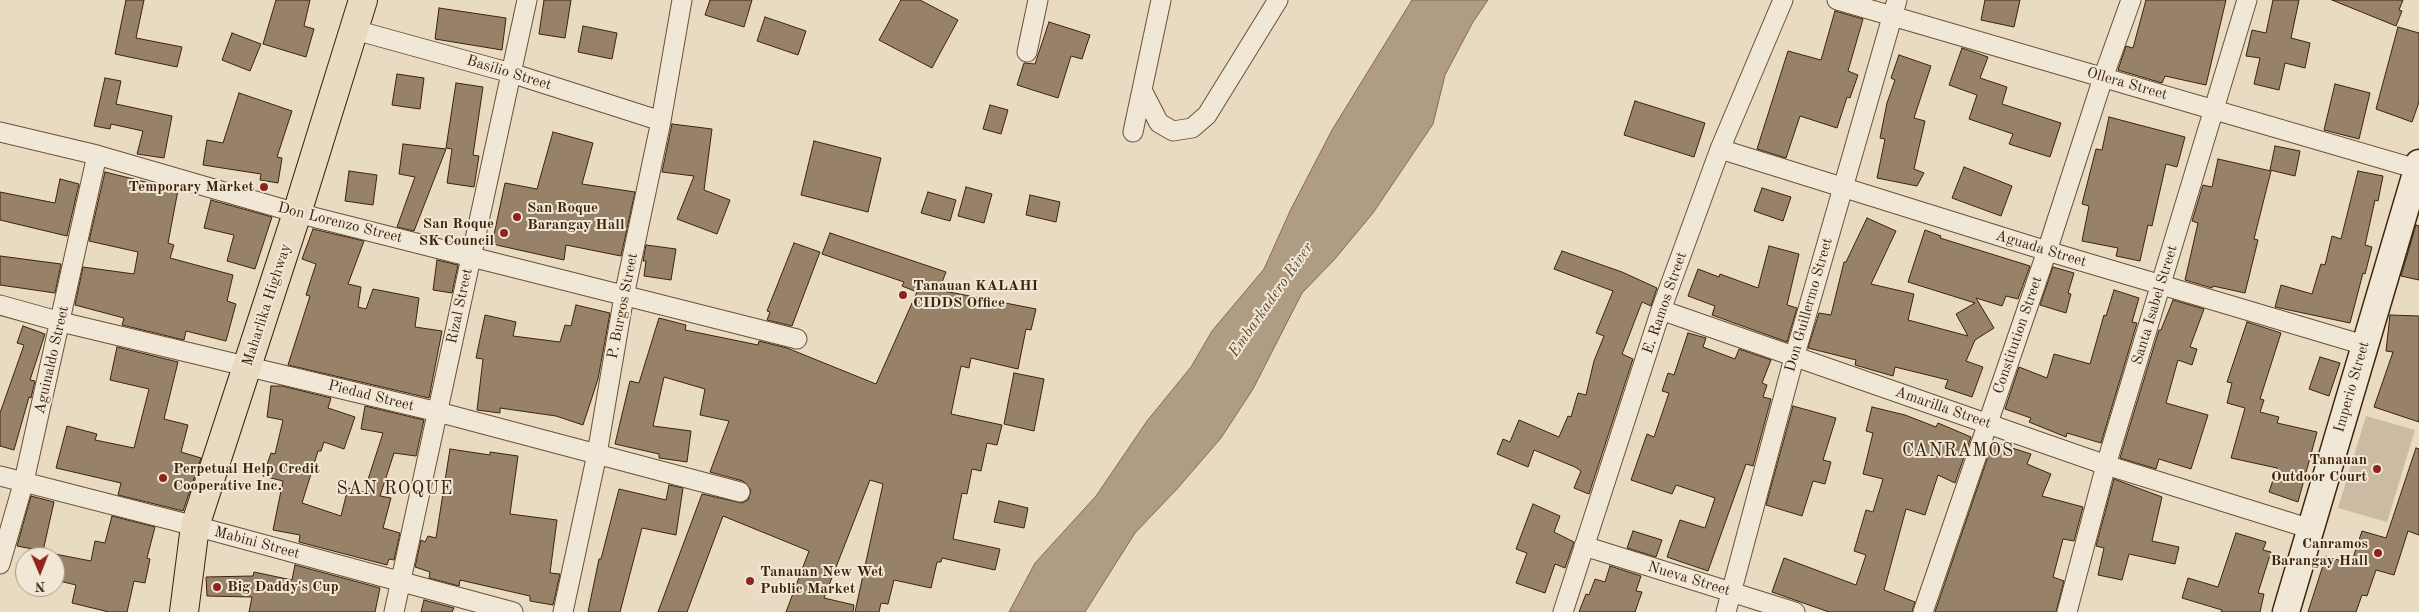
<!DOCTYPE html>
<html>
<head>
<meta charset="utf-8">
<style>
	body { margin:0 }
	#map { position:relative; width:2419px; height:612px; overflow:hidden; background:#e9dac2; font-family:"Old Standard TT",serif }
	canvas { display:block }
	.north { position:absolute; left:15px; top:547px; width:50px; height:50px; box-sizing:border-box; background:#f1e7d7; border:1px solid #a99984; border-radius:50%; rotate:179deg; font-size:14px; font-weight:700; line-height:20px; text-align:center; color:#3e2308 }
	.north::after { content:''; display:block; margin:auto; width:18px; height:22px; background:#8f2418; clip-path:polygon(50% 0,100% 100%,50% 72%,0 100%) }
</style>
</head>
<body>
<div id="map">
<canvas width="2419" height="612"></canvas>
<div class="north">N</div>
</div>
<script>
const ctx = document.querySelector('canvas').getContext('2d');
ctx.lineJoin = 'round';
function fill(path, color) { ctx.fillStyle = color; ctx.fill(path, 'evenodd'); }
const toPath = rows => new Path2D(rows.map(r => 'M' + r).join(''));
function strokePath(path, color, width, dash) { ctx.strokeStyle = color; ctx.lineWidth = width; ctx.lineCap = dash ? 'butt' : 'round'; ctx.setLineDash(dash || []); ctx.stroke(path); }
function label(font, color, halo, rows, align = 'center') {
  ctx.font = font + ' "Old Standard TT",serif'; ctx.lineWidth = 4; ctx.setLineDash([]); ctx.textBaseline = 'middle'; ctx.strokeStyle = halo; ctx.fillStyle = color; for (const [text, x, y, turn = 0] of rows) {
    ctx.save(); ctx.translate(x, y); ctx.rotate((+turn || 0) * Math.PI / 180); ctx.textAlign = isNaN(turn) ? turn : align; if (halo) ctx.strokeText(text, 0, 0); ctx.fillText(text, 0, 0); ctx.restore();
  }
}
const green = toPath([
	[2366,416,2415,430,2387,522,2338,508]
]);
const water = toPath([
	[1412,0,1488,0,1473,22,1445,75,1433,124,1373,213,1334,260,1302,293,1253,389,1221,438,1177,489,1135,533,1085,612,1009,612,1035,563,1096,496,1147,421,1191,367,1212,331,1264,269,1291,209,1332,130,1412,0]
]);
const building = toPath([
	[126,0,144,0,136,38,182,47,177,67,115,54,126,0],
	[276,0,310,0,304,26,314,29,306,57,263,44,276,0],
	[544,0,571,0,565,38,539,34,544,0],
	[710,0,752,0,744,27,705,15,710,0],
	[901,0,920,0,958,20,932,68,879,40,901,0],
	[1985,0,2020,0,2014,27,1981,20,1985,0],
	[2146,0,2226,0,2206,85,2165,76,2162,83,2118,70,2126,46,2133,48,2146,0],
	[2273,0,2299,0,2291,38,2310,43,2305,68,2285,63,2279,90,2254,84,2260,58,2246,56,2252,30,2266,33,2273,0],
	[2332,0,2403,0,2399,10,2402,11,2396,26,2332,0],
	[439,8,506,18,502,50,435,39,439,8],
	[1835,11,1863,19,1848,71,1858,75,1850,98,1847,97,1837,128,1800,116,1786,158,1757,149,1788,51,1821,60,1835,11],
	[765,17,806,31,798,55,757,41,765,17],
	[1049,22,1090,35,1082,59,1071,56,1058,98,1017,85,1024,63,1035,64,1049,22],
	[583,26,617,33,612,59,578,52,583,26],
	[2398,27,2419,33,2419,102,2412,122,2376,109,2398,27],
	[232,33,261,44,250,71,222,60,232,33],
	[1962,48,1988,57,1980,78,2007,87,2002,104,2061,123,2050,157,2009,144,2013,134,1969,119,1977,95,1949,85,1962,48],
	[1899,55,1931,66,1914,118,1925,121,1914,169,1924,173,1917,186,1877,178,1885,139,1880,138,1887,103,1895,80,1891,78,1899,55],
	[397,74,424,78,420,109,392,105,397,74],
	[105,78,121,81,116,104,172,116,164,158,137,154,143,131,111,124,110,129,94,126,105,78],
	[456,83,483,87,473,155,479,156,474,187,447,183,452,149,446,148,456,83],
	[2335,84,2370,93,2359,139,2324,130,2335,84],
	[239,93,292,111,277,157,282,158,278,183,260,180,261,174,203,165,207,140,223,143,239,93],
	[1635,101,1705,123,1694,157,1624,135,1635,101],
	[990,105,1008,110,1001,134,983,129,990,105],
	[2109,117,2185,137,2177,167,2166,164,2152,226,2148,225,2140,261,2116,256,2118,248,2082,241,2089,206,2082,204,2096,149,2102,150,2109,117],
	[672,124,712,129,704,190,730,200,717,234,677,219,694,176,662,172,672,124],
	[553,132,593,143,582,184,635,192,621,256,566,245,564,260,492,244,505,183,537,189,553,132],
	[814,141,881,158,868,212,801,195,814,141],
	[403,144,446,149,414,231,397,227,415,177,399,174,403,144],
	[2275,146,2300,151,2295,176,2270,170,2275,146],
	[2218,159,2271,171,2254,239,2258,240,2245,293,2213,286,2212,288,2185,280,2198,223,2192,221,2203,185,2212,187,2218,159],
	[1964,167,2012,186,2001,216,1952,198,1964,167],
	[349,171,377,175,373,205,345,201,349,171],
	[2358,171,2383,176,2378,201,2375,200,2365,245,2372,247,2365,274,2363,273,2350,323,2275,307,2281,285,2312,294,2321,264,2325,265,2332,236,2341,239,2358,171],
	[105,172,178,190,168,243,174,245,170,258,233,275,227,301,236,304,226,341,186,331,184,340,122,325,124,318,75,305,83,267,134,274,138,252,89,241,105,172],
	[60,179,79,184,67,236,0,220,0,192,55,203,60,179],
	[966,187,992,194,984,223,958,216,966,187],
	[1762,188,1791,197,1783,221,1754,211,1762,188],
	[928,192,956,200,950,221,921,213,928,192],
	[1030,195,1060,202,1056,222,1026,215,1030,195],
	[211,200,272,217,255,269,227,261,234,235,204,228,211,200],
	[1867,218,1896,231,1871,284,1914,294,1908,320,1968,336,1956,314,1975,303,1908,282,1925,230,1941,236,1940,238,2030,266,2018,299,2006,296,2002,306,1976,298,1994,328,1975,340,1966,361,1983,367,1972,397,1945,388,1948,380,1895,367,1893,376,1855,365,1856,360,1808,348,1819,313,1831,315,1844,262,1846,262,1867,218],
	[2416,225,2419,226,2419,280,2401,276,2416,225],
	[313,229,364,241,348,284,361,287,358,307,366,309,373,289,419,298,415,327,442,331,429,398,288,365,310,296,306,295,316,264,302,259,313,229],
	[830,233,946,272,939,290,1036,309,1031,330,1026,329,1018,369,971,358,969,368,961,366,951,414,1002,425,997,445,987,443,981,471,972,469,967,494,962,493,953,539,1000,549,995,570,942,558,941,562,937,562,931,588,894,580,888,604,881,603,879,612,855,612,883,484,870,480,824,598,854,605,853,612,786,612,809,551,723,516,687,612,658,612,702,494,742,503,748,500,751,490,743,481,710,472,729,421,700,415,705,389,664,377,653,426,691,431,687,462,659,458,659,454,615,444,630,381,639,383,659,318,686,325,685,330,758,345,759,341,787,348,876,384,917,292,902,286,904,282,822,254,830,233],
	[794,243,820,252,792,326,767,320,770,312,767,311,794,243],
	[646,245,676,249,671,280,644,276,646,261,643,261,646,245],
	[1769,246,1799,254,1787,305,1797,308,1787,342,1712,315,1715,306,1688,296,1698,269,1719,277,1720,274,1758,288,1769,246],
	[1562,251,1622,272,1657,288,1651,306,1642,302,1622,354,1633,359,1589,494,1574,488,1581,471,1575,467,1534,450,1528,467,1497,454,1503,439,1510,442,1519,420,1559,437,1568,416,1571,417,1578,393,1586,395,1594,361,1604,336,1596,333,1613,291,1554,269,1562,251],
	[0,256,61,264,55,293,0,285,0,256],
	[437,260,458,265,452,293,433,290,437,260],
	[2053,267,2074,273,2068,293,2071,294,2066,313,2040,305,2053,267],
	[2114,290,2139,298,2132,322,2137,323,2101,443,2067,433,2066,437,2029,422,2031,418,2005,409,2019,367,2047,378,2054,354,2090,364,2104,315,2106,316,2114,290],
	[2173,300,2204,309,2190,347,2197,349,2192,365,2178,360,2166,403,2208,415,2191,469,2159,459,2156,469,2120,458,2159,330,2161,330,2173,300],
	[576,305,610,313,598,379,583,425,556,416,500,408,500,413,477,410,483,359,476,358,485,315,516,322,513,336,560,342,565,325,571,326,576,305],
	[2390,315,2419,316,2419,422,2374,407,2393,352,2386,351,2390,315],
	[2247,322,2281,333,2260,399,2264,400,2260,412,2279,417,2277,423,2317,432,2298,502,2269,492,2277,468,2231,458,2245,408,2227,403,2232,383,2227,382,2247,322],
	[23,326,45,334,30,380,35,381,31,398,29,397,14,450,0,446,0,413,24,345,17,343,23,326],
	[1688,333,1706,338,1703,347,1735,359,1739,349,1771,360,1762,383,1767,385,1763,397,1771,399,1753,466,1746,464,1708,571,1667,557,1680,520,1705,528,1715,498,1676,485,1672,494,1631,480,1647,434,1654,437,1669,393,1662,391,1668,373,1674,375,1688,333],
	[117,347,178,362,164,419,188,425,181,452,201,458,183,511,118,495,121,483,56,468,67,426,97,434,95,440,134,448,149,389,110,380,117,347],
	[2320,357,2340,363,2329,396,2309,389,2320,357],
	[1014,373,1044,379,1034,431,1004,424,1014,373],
	[271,386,282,386,331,398,328,408,355,417,344,449,324,442,321,451,318,451,302,503,341,516,348,488,364,492,383,433,361,429,365,406,424,420,416,456,394,453,380,496,391,498,383,528,400,533,394,560,389,559,387,565,299,542,300,535,273,530,283,481,263,476,271,453,275,454,283,420,267,417,271,386],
	[1793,406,1836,418,1823,460,1831,462,1825,484,1813,481,1802,516,1766,505,1793,406],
	[1872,407,1905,415,1936,427,1938,423,1971,437,1955,483,1938,475,1925,515,1906,509,1884,590,1915,602,1912,612,1829,612,1772,592,1784,558,1856,585,1866,555,1854,551,1866,510,1873,512,1883,479,1863,474,1873,433,1866,431,1872,407],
	[1993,442,2031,454,2027,464,2051,474,2042,496,2083,507,2074,541,2063,539,2053,577,2064,581,2056,612,1935,612,1993,442],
	[2416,448,2419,449,2419,535,2408,531,2394,575,2376,570,2367,596,2362,595,2356,612,2308,612,2326,556,2351,564,2362,531,2386,538,2416,448],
	[450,449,490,455,490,452,518,456,510,514,557,520,550,573,560,574,553,605,530,601,530,596,460,580,459,586,429,578,430,572,415,567,421,540,425,542,428,536,436,538,450,449],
	[2114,479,2162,497,2152,541,2179,547,2175,564,2129,554,2122,580,2098,575,2104,548,2096,546,2114,479],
	[669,485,683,488,676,535,642,528,620,612,588,612,599,559,601,559,619,489,666,500,669,485],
	[31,496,54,502,43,551,17,546,31,496],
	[999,501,1028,508,1024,528,994,522,999,501],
	[1533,504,1560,516,1554,532,1574,542,1565,568,1555,564,1545,593,1516,583,1527,553,1516,549,1533,504],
	[112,516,155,527,147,558,150,559,145,583,134,581,127,612,109,612,72,603,76,585,55,580,55,554,91,561,95,541,105,543,112,516],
	[1633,531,1662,540,1656,557,1627,548,1633,531],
	[2236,533,2266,542,2263,550,2271,552,2258,593,2264,594,2260,612,2221,612,2222,610,2182,598,2188,578,2218,587,2236,533],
	[295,565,380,588,375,612,249,612,252,597,207,596,206,577,253,576,254,572,292,580,295,565],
	[1610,566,1641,576,1636,591,1642,592,1635,612,1579,612,1586,594,1589,595,1595,579,1605,582,1610,566],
	[424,600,454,608,452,612,421,612,424,600]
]);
const street = toPath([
	[1837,0,2417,169],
	[355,30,511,73,661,121],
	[1027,52,1038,0],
	[1142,90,1159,123,1173,131,1192,128,1207,115,1278,0],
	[0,132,97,155,297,213,797,339],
	[1133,132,1161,0],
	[1720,149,2047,251,2364,345],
	[0,305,61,322,438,412,740,492],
	[1661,310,2106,465,2311,529],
	[0,476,195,526,513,612],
	[1584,546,1795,612],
	[0,564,24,481,97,155],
	[394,612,527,0],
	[563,612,597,454,624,296,661,121,682,0],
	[1563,612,1661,310,1720,149,1783,0],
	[1726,612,1794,358,1897,0],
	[1923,612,2047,251,2103,78,2131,0],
	[2067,612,2106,465,2247,0]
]);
const secondary = toPath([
	[2286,612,2419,163]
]);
const highway = toPath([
	[184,612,195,526,297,213,363,0]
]);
const markers = [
	[264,187,5,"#8f2418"],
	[517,217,5,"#8f2418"],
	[504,233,5,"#8f2418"],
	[903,295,5,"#8f2418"],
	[2377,469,5,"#8f2418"],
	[163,478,5,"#8f2418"],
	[2378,553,5,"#8f2418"],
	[750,581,5,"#8f2418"],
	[217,587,5,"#8f2418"]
];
const streetNames = [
	["Basilio Street",509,73,17],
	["Ollera Street",2127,84,16],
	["Don Lorenzo Street",340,223,14],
	["Aguada Street",2041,249,17],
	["E. Ramos Street",1665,303,-71],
	["Maharlika Highway",267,305,-72],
	["Don Guillermo Street",1809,305,-74],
	["Santa Isabel Street",2155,305,-73],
	["Rizal Street",460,306,-78],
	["P. Burgos Street",623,306,-79],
	["Constitution Street",2018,335,-71],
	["Aguinaldo Street",52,360,-77],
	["Imperio Street",2352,387,-74],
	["Piedad Street",371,396,14],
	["Amarilla Street",1943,408,19],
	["Mabini Street",257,543,15],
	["Nueva Street",1689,579,17]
];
const poiNames = [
	["Temporary Market",254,187,"right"],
	["San Roque",527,208],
	["Barangay Hall",527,225],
	["San Roque",494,224,"right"],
	["SK Council",494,241,"right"],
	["Tanauan KALAHI",913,286],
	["CIDDS Office",913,303],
	["Tanauan",2367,460,"right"],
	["Outdoor Court",2367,477,"right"],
	["Perpetual Help Credit",173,469],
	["Cooperative Inc.",173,486],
	["Canramos",2368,544,"right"],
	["Barangay Hall",2368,561,"right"],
	["Tanauan New Wet",760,572],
	["Public Market",760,589],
	["Big Daddy's Cup",227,587]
];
const waterNames = [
	["Embarkadero River",1271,300,-55]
];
const quarterNames = [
	["CANRAMOS",1958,451],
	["SAN ROQUE",395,489]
];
fill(green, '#ccbba2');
fill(water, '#af9c83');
strokePath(water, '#826c52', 1);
fill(building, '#978269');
strokePath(building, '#3e2308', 1);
strokePath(street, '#695136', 21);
strokePath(secondary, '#3e2308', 29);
strokePath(highway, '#3e2308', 30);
strokePath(street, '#f1e7d7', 19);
strokePath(secondary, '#f1e7d7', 26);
strokePath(highway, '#e9dac2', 28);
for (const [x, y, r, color] of markers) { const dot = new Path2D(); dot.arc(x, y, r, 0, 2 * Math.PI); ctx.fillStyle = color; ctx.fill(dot); strokePath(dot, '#f1e7d7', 2); }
label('15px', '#3e2308', '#f1e7d7', streetNames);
label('bold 15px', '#3e2308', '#f1e7d7', poiNames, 'left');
label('italic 16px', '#60472d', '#f1e7d7', waterNames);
ctx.letterSpacing = '1px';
label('18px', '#3e2308', '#f1e7d7', quarterNames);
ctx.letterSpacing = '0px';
</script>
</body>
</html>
